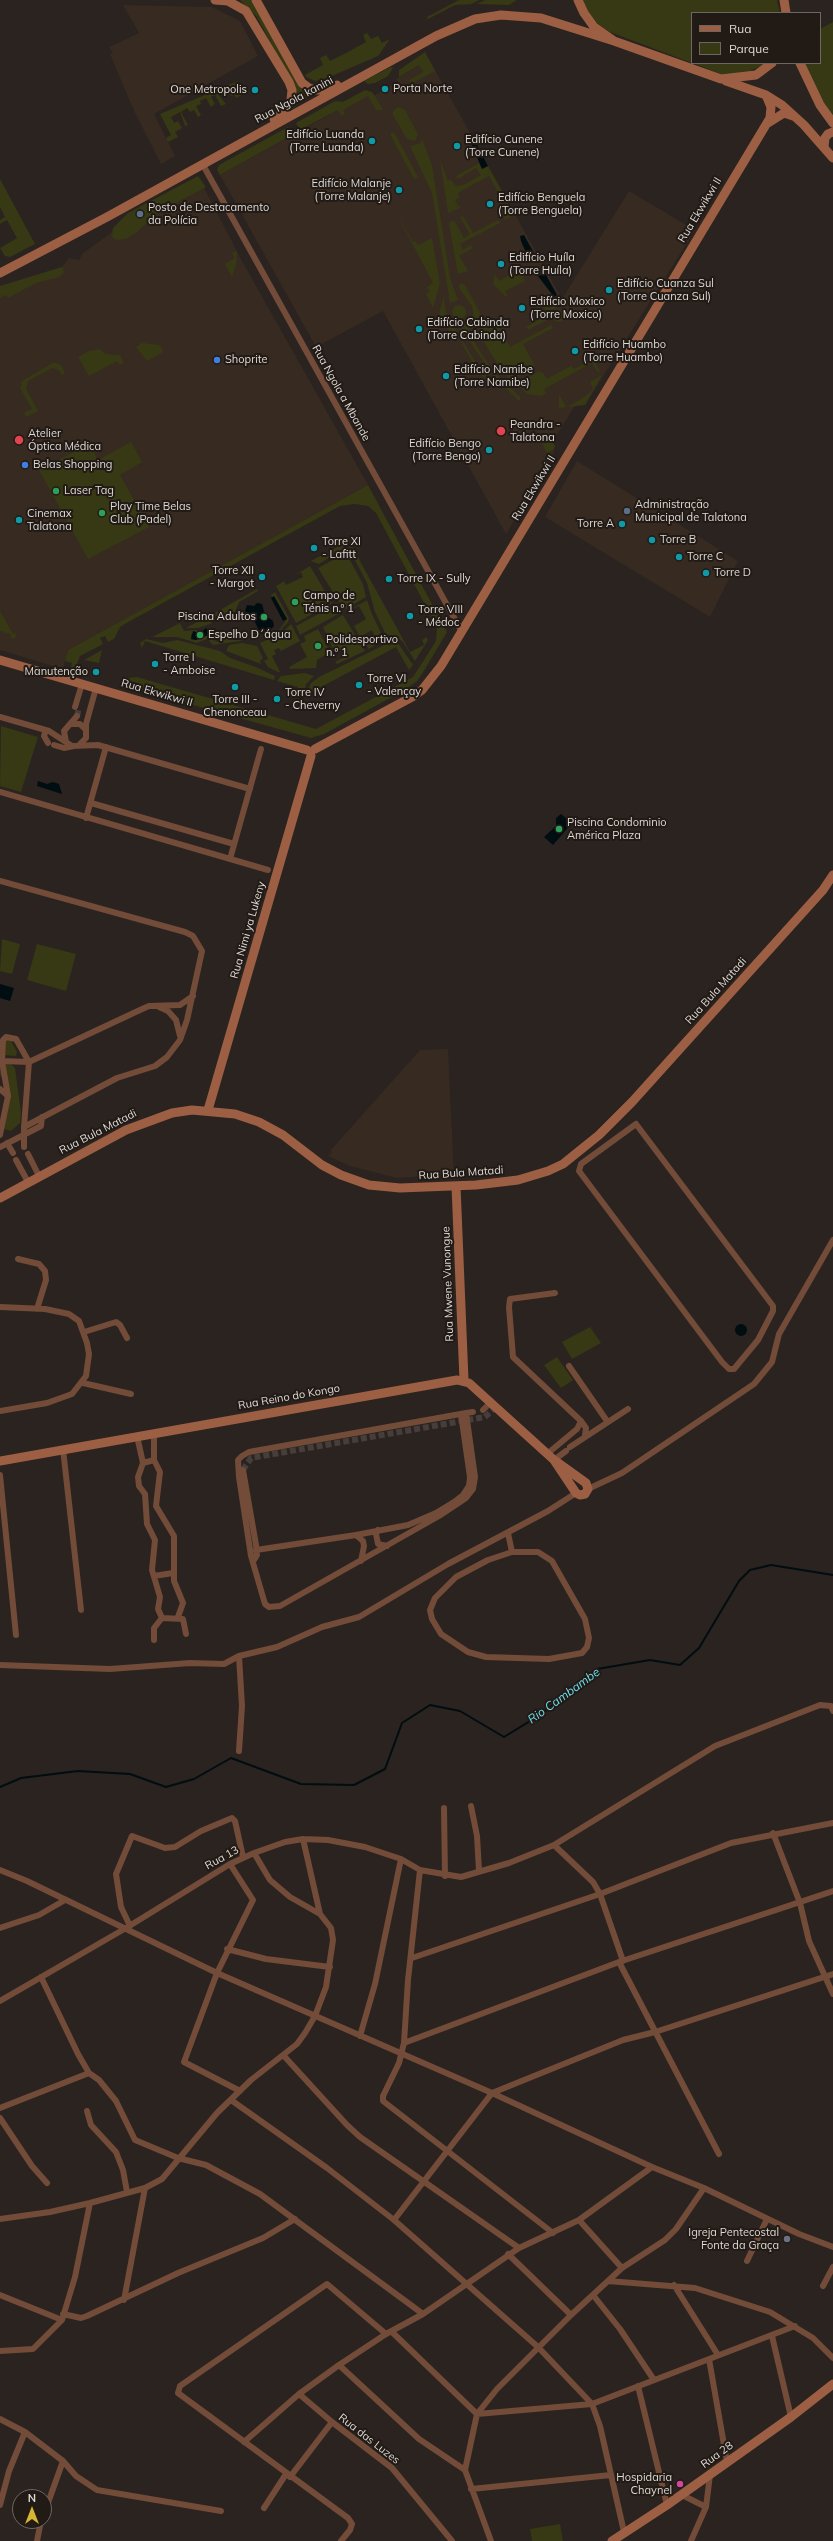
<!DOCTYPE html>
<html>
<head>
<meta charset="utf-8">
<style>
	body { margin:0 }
	#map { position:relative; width:833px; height:2541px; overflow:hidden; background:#2b231f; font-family:Mulish,sans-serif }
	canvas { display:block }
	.legend { position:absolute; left:691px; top:12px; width:130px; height:52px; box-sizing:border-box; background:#211a15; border:1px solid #6d6763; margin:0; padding:5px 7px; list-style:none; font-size:12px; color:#dfdad7 }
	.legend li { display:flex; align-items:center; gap:8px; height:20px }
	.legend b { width:20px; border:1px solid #6d6763 }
	.north { position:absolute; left:12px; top:2489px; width:40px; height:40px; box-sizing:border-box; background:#211a15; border:1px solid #6d6763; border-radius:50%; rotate:0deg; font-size:11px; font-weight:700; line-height:16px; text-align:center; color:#dfdad7 }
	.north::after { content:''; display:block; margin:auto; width:14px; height:18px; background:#d7b434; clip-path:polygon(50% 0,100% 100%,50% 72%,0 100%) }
</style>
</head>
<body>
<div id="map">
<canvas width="833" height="2541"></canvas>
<ul class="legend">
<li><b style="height:5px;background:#9d5f43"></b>Rua</li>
<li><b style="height:11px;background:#363913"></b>Parque</li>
</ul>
<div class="north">N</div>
</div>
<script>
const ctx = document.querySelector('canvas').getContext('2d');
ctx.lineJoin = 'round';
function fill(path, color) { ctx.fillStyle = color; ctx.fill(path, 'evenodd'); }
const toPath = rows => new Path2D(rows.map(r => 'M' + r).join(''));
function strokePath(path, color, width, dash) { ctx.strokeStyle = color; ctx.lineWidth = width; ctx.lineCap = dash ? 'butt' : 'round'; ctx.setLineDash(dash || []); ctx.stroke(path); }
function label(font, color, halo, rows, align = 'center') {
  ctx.font = font + ' Mulish,sans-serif'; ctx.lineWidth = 4; ctx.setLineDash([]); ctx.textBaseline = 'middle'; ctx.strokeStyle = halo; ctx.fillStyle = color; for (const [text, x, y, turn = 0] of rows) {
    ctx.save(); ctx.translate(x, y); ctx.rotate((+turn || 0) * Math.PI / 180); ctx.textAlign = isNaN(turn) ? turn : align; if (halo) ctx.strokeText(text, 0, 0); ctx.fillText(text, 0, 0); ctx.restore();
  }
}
const built = toPath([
	[123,5,212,7,240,21,258,56,154,114,175,156,161,164,135,113,110,54,113,53,109,47,139,33],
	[429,59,562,299,629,191,695,230,585,405,575,406,566,420,552,443,555,445,553,456,506,534,383,311,316,347,220,175,371,92,373,96,394,84,398,82,396,79],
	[199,178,242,261,368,485,68,650,63,669,0,650,0,286,62,267,69,258,79,260,83,253,111,233,113,228],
	[577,461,738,561,710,617,545,517],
	[448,1049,454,1174,397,1178,350,1166,328,1156,332,1152,330,1151,420,1050]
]);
const green = toPath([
	[240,0,252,0,298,83,302,90,314,94,295,105,295,89,292,83,257,17],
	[459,0,479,0,472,4,455,5,428,19,427,17],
	[485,0,517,0,509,5,477,4],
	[583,0,777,0,780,13,692,13,692,63,610,32,596,23,588,12],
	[833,22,833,117,822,101,804,63,820,63,820,29],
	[367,33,371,39,378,36,382,43,390,39,378,56,325,79,315,81,306,77,305,75,323,65,320,58,326,55,330,61,348,52,366,42,363,35],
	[425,52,435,71,411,84,409,80,423,72,419,65,399,77,399,70],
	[693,63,767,63,746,73,723,75],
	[391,67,393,68,388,76,375,83,368,84,364,81],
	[238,81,237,86,242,95,236,98,234,95,231,96,225,87,216,92,226,104,221,106,215,95,211,97,215,104,211,107,206,98,200,101,201,104,196,106,201,115,198,117,194,110,190,112,187,108,181,112,188,125,185,126,180,112,171,117,174,123,178,121,182,128,175,132,178,137,168,142,166,138,171,135,160,114],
	[365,90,372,92,383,109,382,110,376,110,368,96,343,110,345,114,342,116,338,110,300,130,296,123,335,101,343,102],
	[398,107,405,110,418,134,415,141,407,139,393,115,393,111],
	[288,127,292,135,220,175,217,170,219,165],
	[394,132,418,177,414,179,390,134],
	[422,139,432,165,450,278,458,300,450,303,432,193,410,146,420,143],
	[440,159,448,181,450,179,456,186,463,185,481,175,476,168,458,179,456,176,479,163,482,169,488,166,506,199,503,201,489,176,458,193,460,197,455,200,458,206,462,207,448,213],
	[198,176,206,187,157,213,136,233,125,239,116,240,112,237,113,228,128,213],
	[0,179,35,244,10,257,5,256,0,248,17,238,7,220,0,224,0,220,5,217,0,207],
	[501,202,511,217,505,220,498,204],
	[391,203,413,242,415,241,418,245,432,238,440,283,433,308,426,294,430,292,427,287,433,283],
	[463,216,473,233,498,220,500,223,460,244,463,250,471,245,473,248,459,256,468,271,458,274,449,223,454,220,464,238,468,236,470,234,460,217],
	[237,251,236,265,232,277,225,264,235,258,232,253],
	[62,267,64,272,59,277,36,283,8,298,6,295,0,298,0,286],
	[517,268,521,275,525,274,526,275,519,281,524,278,525,281,505,291,508,297,505,296,493,284,495,274,499,281,516,271],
	[460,283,465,285,483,319,475,325,472,306,459,288],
	[442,289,447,317,461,337,454,340,439,314,443,299],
	[559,295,564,304,547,313,539,299,542,297,546,303],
	[537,301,547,320,528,330,526,327,542,318,534,303],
	'452 312a7 7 0 1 1 14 0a7 7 0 1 1-14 0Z',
	'553 316a6 6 0 1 1 12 0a6 6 0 1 1-12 0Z',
	[467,320,472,338,483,356,496,374,521,398,519,401,494,376,474,348,459,324],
	[495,321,510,347,551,325,553,328,523,344,535,366,511,381,495,360,477,331],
	[463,341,471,355,488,379,475,373,472,369,475,367,461,342],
	[142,343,160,345,163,352,147,361,136,347],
	[99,349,106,354,120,355,124,363,120,365,117,361,89,376,78,357,89,351],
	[593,359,600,371,598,372,592,363,544,389,546,393,542,396,527,394,518,384,539,371,543,373,547,379,571,366,574,369],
	[54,362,61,365,65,373,62,375,59,370,52,368,28,381,26,389,38,411,26,417,24,413,32,409,20,388,22,381],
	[602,375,585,405,559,408,559,394,566,407,573,404,590,393,593,388,590,382],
	[543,435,555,445,554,449,547,453,539,438],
	[131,442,142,462,120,475,149,527,88,559,39,470,89,444,98,460],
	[368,485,447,632,422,674,417,681,403,691,324,734,311,738,125,686,128,678,137,677,316,729,413,677,436,641,437,627,376,513,368,506,354,504,340,506,130,621,120,627,114,639,108,642,105,636,100,638,103,644,80,656,74,672,70,671,72,663,65,661,68,650],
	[349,541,410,652,424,645,422,640,426,637,428,640,415,661,403,642,399,639,388,639,375,612,367,583,349,549],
	[345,543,344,548,319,564,311,561,261,587],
	[346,553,363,584,366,597,344,610,318,568],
	[310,566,332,603,296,623,276,586],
	[301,572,303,577,286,585,284,581],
	[257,589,258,591,239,602,235,612,223,619,220,613,215,617,213,614],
	[275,592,289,618,288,622,280,631,271,635,256,637,247,632,260,636,269,635,280,629,287,619,271,595],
	[367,600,372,614,383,637,383,640,369,649,362,640,363,639,367,644,376,639,372,630,360,637,354,626,366,619,359,606,348,611],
	[337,604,342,612,300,635,296,626],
	[0,611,13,634,17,633,15,638,10,638,11,634,0,631],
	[343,615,365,651,337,664,335,662,346,656,346,653,344,648,337,652,333,649,323,627],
	[208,616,212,623,210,624,198,628,186,628],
	[180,623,184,631,196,630,199,632,191,634,191,639,196,640,209,634,210,631,206,628,200,633,205,628,209,628,213,632,207,639,197,643,177,637,152,637],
	[291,624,300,641,281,651,279,648,274,650,276,654,272,656,280,672,278,672,268,667,264,661,268,659,260,643,282,633],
	[318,629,330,652,317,660,316,668,290,669,289,667,307,657,300,644,306,641,304,636],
	[216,632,219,637,214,635,213,640,222,643,224,638,237,639,242,635,241,641,213,645,209,641],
	[146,639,163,643,177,640,220,651,230,658,256,667,275,676,274,680,145,641,142,648,140,643],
	[242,643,257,646,263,658,260,661,261,664,226,651,229,645],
	[398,643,413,665,409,670,396,647,306,695,311,683,319,677,386,644],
	[102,650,99,663,84,660],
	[305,673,314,676,306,684,304,696,296,693,298,687,277,681,281,676],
	[1,726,38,737,21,792,0,786],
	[2,939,20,944,12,974,0,971],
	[37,944,76,954,66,991,27,980],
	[5,1039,10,1039,17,1052,16,1056,4,1055],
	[3,1064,11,1064,15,1068,21,1113,20,1123,11,1131,4,1129,7,1086,0,1075,0,1068],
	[590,1327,601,1343,572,1359,562,1342],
	[557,1357,573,1380,561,1388,544,1365],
	[560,2524,563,2541,532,2541,530,2529]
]);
const water = toPath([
	[474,139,488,166,482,169,470,141],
	[524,235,536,257,529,260,521,241,520,236],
	[545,273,557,295,554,297,538,276],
	[274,596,287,619,283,621,271,598],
	[257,603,262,604,265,615,273,621,274,626,269,631,259,630,251,615,245,611,247,605,254,606],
	[206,628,210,631,208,635,196,640,191,639,193,631,200,633],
	[38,781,47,784,53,782,59,784,62,794,37,786],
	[561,814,572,823,553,845,544,837,556,826,556,818],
	[0,984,14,988,10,1001,0,998],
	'735 1330a6 6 0 1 1 12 0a6 6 0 1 1-12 0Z'
]);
const stream = toPath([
	[0,1787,21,1778,78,1771,130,1774,166,1787,194,1779,231,1758,301,1784,354,1785,385,1769,402,1723,430,1705,460,1711,504,1737,543,1713,597,1669,650,1660,680,1665,699,1648,739,1581,750,1570,771,1565,833,1575]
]);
const streetTunnel = toPath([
	[77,716,79,708],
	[243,1470,251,1458,485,1417,496,1407]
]);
const street = toPath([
	[203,165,462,632],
	[75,707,82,684],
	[0,717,49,731,72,746,98,745,250,789],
	[70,724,80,724,86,730],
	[46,730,44,736,48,743],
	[66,742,64,731,77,716],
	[54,745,64,748,74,746],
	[79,745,86,738,86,724,96,688],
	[0,792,268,870],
	[91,803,234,844],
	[86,818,106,747],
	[230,859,261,749],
	[0,881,185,932,193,936,202,951,187,1020,180,1040,167,1057,155,1066,117,1078,24,1127,24,1147],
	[159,1007,168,1011,176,1020,180,1036],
	[2,1061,29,1062,140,1010,149,1006,180,1005,193,996],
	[0,1089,8,1096],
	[636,1124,773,1306,773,1311,758,1340,734,1369,729,1369,722,1362,579,1171,581,1164,636,1124],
	[0,1135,8,1096,2,1061,3,1040,6,1037,16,1039,29,1062,24,1127],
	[7,1143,13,1153],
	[0,1147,41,1126,42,1117],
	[28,1154,39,1176],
	[16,1160,28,1182],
	[18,1259,39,1264,45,1271,46,1280,37,1309],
	[555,1293,510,1299,509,1307,513,1357,581,1421,586,1428,585,1435],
	[0,1307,45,1309,69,1314,79,1321,87,1343,89,1354,86,1376,72,1394,47,1403,0,1411],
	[84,1332,116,1322,120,1325,127,1338],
	[569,1366,607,1421],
	[83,1383,131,1394],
	[483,1410,491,1402],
	[466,1413,475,1477,473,1489,466,1498,439,1516,280,1606,269,1607,265,1604,251,1556,239,1477,238,1460,242,1456,249,1452,466,1413,473,1412],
	[154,1433,154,1460,160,1472,156,1506,174,1536,174,1581,183,1603,178,1617],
	[137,1436,143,1463],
	[570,1447,628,1409],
	[63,1449,81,1610],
	[547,1454,577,1429,581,1421],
	[154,1460,143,1463,138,1477,139,1486,145,1494,147,1524,155,1540,152,1570,160,1597,158,1609,162,1618],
	[554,1460,566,1451],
	[243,1470,256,1545,257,1555,254,1560],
	[0,1475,16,1635],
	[588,1489,622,1473,754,1384,772,1362,779,1334,833,1240],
	[378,1530,376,1534,378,1544,387,1546],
	[508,1533,512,1552],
	[356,1535,363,1541,364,1546,361,1561],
	[256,1550,356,1535,408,1525,436,1513,454,1502,463,1495,469,1486,470,1477,461,1414],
	[512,1552,538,1552,552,1561,585,1619,589,1638,587,1647,582,1653,549,1659,486,1657,468,1652,441,1634,432,1619,430,1610,435,1598,456,1577,488,1560,512,1552],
	[154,1576,173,1573],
	[162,1618,183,1619,186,1634],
	[154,1640,154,1628,162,1618],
	[239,1656,242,1706,239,1751],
	[0,1665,110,1669,190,1663,224,1664,239,1656,277,1647,322,1627,359,1617,448,1564,548,1511,576,1493],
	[471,1806,477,1836,479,1871],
	[444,1808,445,1876],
	[773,1833,800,1903,809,1941,833,1994],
	[303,1839,320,1914],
	[554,1845,593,1882,600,1894,623,1961],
	[230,1864,253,1900,217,1973,184,2062,240,2091],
	[0,1870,27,1881,217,1973,492,2093,652,2167,704,2188,799,2234,833,2247],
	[420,1870,408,1980,404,2043,399,2063,383,2096,383,2101,553,2233],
	[130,1926,121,1907,116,1874,132,1836,165,1848,175,1847,201,1831,232,1818,235,1821,243,1857],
	[0,1928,39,1915,65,1900],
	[227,1949,266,1959,330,1967],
	[412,1958,600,1894,731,1843,833,1823],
	[619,1962,719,2154],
	[41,1977,78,2054,89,2073,99,2080,116,2101,135,2140,178,2158,206,2165,260,2194,423,2314],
	[0,2001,126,1928,230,1864,254,1853,285,1842,303,1839,328,1840,365,1847,401,1859,420,1870,461,1877,509,1863,554,1845,715,1746,820,1705,831,1706,833,1711],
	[360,2036,375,1984,401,1859],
	[404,2043,619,1962,833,1891],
	[284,2056,347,2125,360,2137,519,2248],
	[231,2100,327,2168,394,2220,538,2347,592,2404,600,2426,624,2532],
	[0,2108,89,2073],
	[87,2111,91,2125,116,2152,123,2170,127,2192],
	[0,2118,32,2166,47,2183],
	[0,2219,50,2212,90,2203,145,2188,162,2179,217,2113,251,2080,297,2044,305,2033,315,2016,326,1987,333,1940,331,1928,320,1914,290,1897,270,1880,254,1853],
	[394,2220,492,2093,623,2040,655,2032,833,1974],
	[579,2220,622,2268],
	[508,2254,571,2315],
	[747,2261,767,2219],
	[608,2281,695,2288,770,2312,813,2338,833,2358],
	[674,2285,718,2355],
	[823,2286,833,2267],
	[0,2295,62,2320],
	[593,2295,620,2329,654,2380],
	[124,2300,145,2188],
	[63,2314,81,2318,87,2316,178,2273,263,2238,295,2219],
	[392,2332,477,2414,592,2404,795,2326],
	[772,2336,791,2417],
	[0,2351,33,2349,62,2320,75,2277,90,2203],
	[709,2359,727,2462],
	[339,2365,419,2439,465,2470],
	[638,2386,667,2505],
	[299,2394,332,2422,392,2468,452,2541],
	[0,2419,25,2432,63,2461,76,2476,97,2490,221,2511],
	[244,2442,299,2394,339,2365,386,2334,423,2314,519,2248,579,2220,652,2167],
	[290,2477,332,2422],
	[471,2489,611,2475],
	[682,2495,706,2507],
	[0,2505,9,2471,25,2432],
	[264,2508,286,2474],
	[44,2514,63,2461],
	[37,2541,41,2521],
	[341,2541,350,2530,352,2524,348,2518,178,2393,180,2386,327,2284,386,2334],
	[491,2541,465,2470,477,2414,497,2389,571,2315,622,2268,665,2240,676,2229,704,2188],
	[691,2541,706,2507,710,2475]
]);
const secondary = toPath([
	[215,0,228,1,246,11,289,82,292,90,291,100,284,112,274,119],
	[256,0,302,83,309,88,316,90,326,90,337,85],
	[578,0,584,13,594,27,614,41,721,79,756,75,772,63],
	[784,0,786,13],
	[800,63,820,105,833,123],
	[726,81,766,95,782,105,804,125,833,158],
	[768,123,784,113,793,116],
	[824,147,825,138,828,134,833,132],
	[0,273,107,217,436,36,475,19,501,15,541,18,614,41],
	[0,660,307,750],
	[315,749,412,697,422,690,441,666,770,118,771,107,766,95],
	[208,1110,311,756],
	[456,1186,464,1380],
	[0,1198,126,1130,172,1113,192,1110,235,1114,259,1122,283,1135,322,1165,341,1175,369,1185,400,1188,476,1185,518,1180,548,1171,563,1164,599,1135,632,1102,823,890,833,875],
	[0,1461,457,1380,469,1383,554,1460,586,1483,588,1489,585,1494,580,1495,576,1493,554,1460],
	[612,2541,667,2505,791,2417,833,2384]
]);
const markers = [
	[385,89,4,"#0f9aa8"],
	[255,90,4,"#0f9aa8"],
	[372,141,4,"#0f9aa8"],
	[457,146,4,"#0f9aa8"],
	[399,190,4,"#0f9aa8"],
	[490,204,4,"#0f9aa8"],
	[140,214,4,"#5c6f8a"],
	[501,264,4,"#0f9aa8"],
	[609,290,4,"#0f9aa8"],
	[522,308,4,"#0f9aa8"],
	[419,329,4,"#0f9aa8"],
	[575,351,4,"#0f9aa8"],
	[217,360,4,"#3f7fe0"],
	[446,376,4,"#0f9aa8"],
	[501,431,5,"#e0444e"],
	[19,440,5,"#e0444e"],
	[489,450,4,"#0f9aa8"],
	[25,465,4,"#3f7fe0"],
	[56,491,4,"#2e9e5b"],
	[627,511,4,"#5c6f8a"],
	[102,513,4,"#2e9e5b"],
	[19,520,4,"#0f9aa8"],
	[622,524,4,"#0f9aa8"],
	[652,540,4,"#0f9aa8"],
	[314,548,4,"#0f9aa8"],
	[679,557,4,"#0f9aa8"],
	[706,573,4,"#0f9aa8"],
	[262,577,4,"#0f9aa8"],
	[389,579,4,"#0f9aa8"],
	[295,602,4,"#2e9e5b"],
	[410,616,4,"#0f9aa8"],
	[264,617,4,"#2e9e5b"],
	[200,635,4,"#2e9e5b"],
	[318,646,4,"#2e9e5b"],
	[155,664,4,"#0f9aa8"],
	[96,672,4,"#0f9aa8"],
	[359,685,4,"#0f9aa8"],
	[235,687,4,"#0f9aa8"],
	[277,699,4,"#0f9aa8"],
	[559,829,4,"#2e9e5b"],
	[787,2239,4,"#6b7280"],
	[680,2484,4,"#d1479c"]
];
const poiNames = [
	["Porta Norte",393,89],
	["One Metropolis",247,90,"right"],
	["Edifício Luanda",364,135,"right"],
	["(Torre Luanda)",364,148,"right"],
	["Edifício Cunene",465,140],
	["(Torre Cunene)",465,153],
	["Edifício Malanje",391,184,"right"],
	["(Torre Malanje)",391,197,"right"],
	["Edifício Benguela",498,198],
	["(Torre Benguela)",498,211],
	["Posto de Destacamento",148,208],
	["da Polícia",148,221],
	["Edifício Huíla",509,258],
	["(Torre Huíla)",509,271],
	["Edifício Cuanza Sul",617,284],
	["(Torre Cuanza Sul)",617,297],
	["Edifício Moxico",530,302],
	["(Torre Moxico)",530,315],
	["Edifício Cabinda",427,323],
	["(Torre Cabinda)",427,336],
	["Edifício Huambo",583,345],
	["(Torre Huambo)",583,358],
	["Shoprite",225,360],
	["Edifício Namibe",454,370],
	["(Torre Namibe)",454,383],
	["Peandra -",510,425],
	["Talatona",510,438],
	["Atelier",28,434],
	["Óptica Médica",28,447],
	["Edifício Bengo",481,444,"right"],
	["(Torre Bengo)",481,457,"right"],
	["Belas Shopping",33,465],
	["Laser Tag",64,491],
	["Administração",635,505],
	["Municipal de Talatona",635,518],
	["Play Time Belas",110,507],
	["Club (Padel)",110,520],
	["Cinemax",27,514],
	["Talatona",27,527],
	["Torre A",614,524,"right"],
	["Torre B",660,540],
	["Torre XI",322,542],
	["- Lafitt",322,555],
	["Torre C",687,557],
	["Torre XII",254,571,"right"],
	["- Margot",254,584,"right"],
	["Torre D",714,573],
	["Torre IX - Sully",397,579],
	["Campo de",303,596],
	["Ténis n.º 1",303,609],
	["Torre VIII",418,610],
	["- Médoc",418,623],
	["Piscina Adultos",256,617,"right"],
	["Espelho D´água",208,635],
	["Polidesportivo",326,640],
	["n.º 1",326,653],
	["Torre I",163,658],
	["- Amboise",163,671],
	["Manutenção",88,672,"right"],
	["Torre VI",367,679],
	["- Valençay",367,692],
	["Torre IV",285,693],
	["- Cheverny",285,706],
	["Torre III -",235,700,"center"],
	["Chenonceau",235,713,"center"],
	["Piscina Condominio",567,823],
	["América Plaza",567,836],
	["Igreja Pentecostal",779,2233,"right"],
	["Fonte da Graça",779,2246,"right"],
	["Hospidaria",672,2478,"right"],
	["Chaynel",672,2491,"right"]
];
const streetNames = [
	["Rua Ngola kanini",294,100,-28],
	["Rua Ekwikwi II",700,210,-59],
	["Rua Ngola a Mbande",341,393,61],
	["Rua Ekwikwi II",534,488,-59],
	["Rua Ekwikwi II",157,693,16],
	["Rua Nimi ya Lukeny",248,930,-74],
	["Rua Bula Matadi",716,991,-48],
	["Rua Bula Matadi",98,1132,-27],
	["Rua Bula Matadi",461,1173,-4],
	["Rua Mwene Vunongue",448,1284,-92],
	["Rua Reino do Kongo",289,1397,-10],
	["Rua 13",222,1858,-29],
	["Rua das Luzes",369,2439,38],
	["Rua 28",717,2455,-36]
];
const waterNames = [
	["Rio Cambambe",564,1696,-36]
];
fill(built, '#372a21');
fill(green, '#363913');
fill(water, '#000d11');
strokePath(stream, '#000d11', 2);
strokePath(streetTunnel, '#463e3b', 6, [6, 3]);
strokePath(street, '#724b39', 6);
strokePath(secondary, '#9d5f43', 9);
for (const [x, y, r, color] of markers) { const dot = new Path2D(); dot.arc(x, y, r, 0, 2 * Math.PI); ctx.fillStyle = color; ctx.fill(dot); strokePath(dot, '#211a15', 1.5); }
label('11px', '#dfdad7', '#211a15', poiNames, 'left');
label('11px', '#dfdad7', '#211a15', streetNames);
label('italic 12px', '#6eddef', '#211a15', waterNames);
</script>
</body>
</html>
